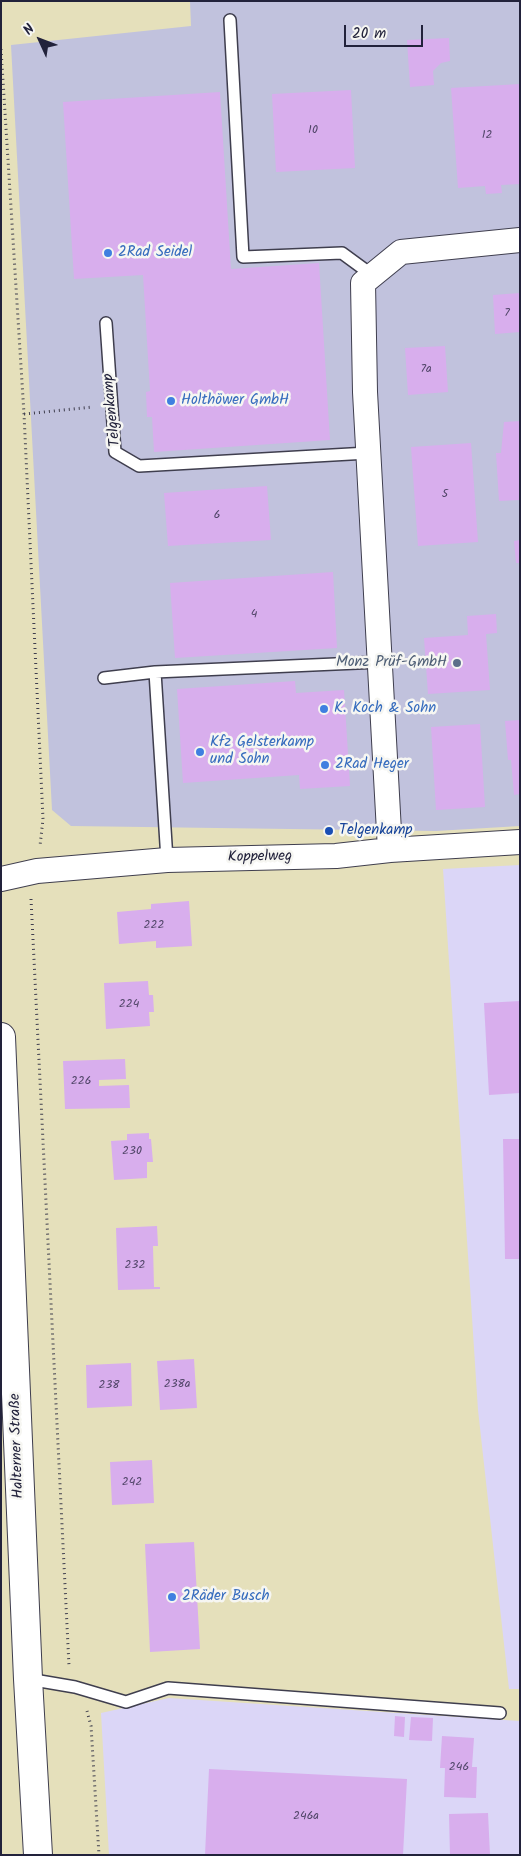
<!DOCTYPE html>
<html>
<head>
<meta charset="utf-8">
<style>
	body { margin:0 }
	#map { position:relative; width:521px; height:1856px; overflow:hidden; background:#e5e0bb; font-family:Kalam,sans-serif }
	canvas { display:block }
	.frame { position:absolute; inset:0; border:2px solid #22223b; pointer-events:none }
	.north { position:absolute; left:15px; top:15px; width:50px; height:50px; -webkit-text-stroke:4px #f6f6f2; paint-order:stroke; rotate:313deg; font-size:14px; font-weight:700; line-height:20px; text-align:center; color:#22223b }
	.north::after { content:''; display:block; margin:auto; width:18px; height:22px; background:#22223b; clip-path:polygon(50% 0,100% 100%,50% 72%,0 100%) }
	.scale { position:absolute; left:344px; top:25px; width:79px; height:22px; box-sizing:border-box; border:2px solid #22223b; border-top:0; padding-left:6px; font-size:15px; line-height:18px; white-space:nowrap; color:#22223b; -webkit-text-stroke:4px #f6f6f2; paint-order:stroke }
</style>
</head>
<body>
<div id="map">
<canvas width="521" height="1856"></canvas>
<div class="frame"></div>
<div class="north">N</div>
<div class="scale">20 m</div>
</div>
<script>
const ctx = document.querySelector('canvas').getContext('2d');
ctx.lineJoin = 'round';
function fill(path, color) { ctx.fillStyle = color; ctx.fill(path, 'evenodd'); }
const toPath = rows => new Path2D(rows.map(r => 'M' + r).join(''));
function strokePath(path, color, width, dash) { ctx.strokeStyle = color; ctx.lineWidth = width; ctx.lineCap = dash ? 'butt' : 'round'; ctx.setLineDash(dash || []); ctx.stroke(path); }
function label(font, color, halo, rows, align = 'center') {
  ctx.font = font + ' Kalam,sans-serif'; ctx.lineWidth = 5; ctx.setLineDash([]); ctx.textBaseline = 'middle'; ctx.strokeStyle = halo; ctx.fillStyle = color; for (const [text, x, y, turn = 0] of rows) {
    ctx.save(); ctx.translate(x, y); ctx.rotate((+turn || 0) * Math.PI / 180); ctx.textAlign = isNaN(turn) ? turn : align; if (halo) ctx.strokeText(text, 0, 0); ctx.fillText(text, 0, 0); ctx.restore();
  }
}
const built = toPath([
	[520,865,520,1689,509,1689,478,1410,443,869],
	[169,1698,520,1721,520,1855,109,1855,101,1713]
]);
const industrial = toPath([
	[190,1,520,1,520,826,436,831,71,826,52,810,11,45,191,26]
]);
const building = toPath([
	[449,38,450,61,441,63,433,71,434,85,410,87,407,40],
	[520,84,520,184,501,185,502,193,486,194,485,186,458,188,451,88],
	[351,90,355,168,276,172,272,94],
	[220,92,231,269,319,263,330,440,154,452,152,417,147,417,146,392,150,391,143,275,74,279,63,102],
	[520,293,520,332,495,334,493,295],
	[445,346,448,392,408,395,405,348],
	[520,421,520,500,499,501,496,453,501,453,504,422],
	[471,443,478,542,418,546,411,447],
	[267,486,271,540,168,546,164,493],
	[520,540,520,563,516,563,514,541],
	[333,572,337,648,175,658,170,583],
	[496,614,497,633,486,634,490,690,428,694,424,638,468,635,467,616],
	[295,681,296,693,344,690,350,786,300,789,299,775,183,783,177,689],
	[520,720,520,794,514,795,511,760,508,760,505,721],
	[480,724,485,807,436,810,431,727],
	[189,901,192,946,156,948,156,941,119,944,117,912,151,909,151,904],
	[148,981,149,995,153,995,154,1012,149,1012,150,1026,106,1029,104,983],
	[520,1001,520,1093,489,1095,484,1003],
	[125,1059,126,1079,99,1080,99,1086,129,1085,130,1108,65,1109,63,1061],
	[149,1133,149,1139,151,1139,153,1162,147,1162,147,1178,114,1180,111,1141,127,1140,127,1134],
	[503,1139,520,1139,520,1259,505,1259],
	[157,1226,158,1246,153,1246,154,1287,160,1287,160,1289,118,1290,116,1228],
	[194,1359,197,1408,160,1410,157,1361],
	[131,1363,132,1406,87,1408,86,1365],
	[152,1460,154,1503,112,1505,110,1462],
	[194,1542,200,1649,150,1652,145,1544],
	[395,1716,405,1717,404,1737,394,1736],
	[411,1717,433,1718,432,1741,409,1740],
	[442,1736,474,1738,472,1767,477,1767,476,1798,444,1797,445,1768,440,1768],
	[209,1769,407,1779,403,1855,205,1855],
	[488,1813,490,1855,450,1855,449,1814]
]);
const path = toPath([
	[1,49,24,414,43,819,40,846],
	[24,414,93,407],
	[31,899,69,1666],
	[87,1711,91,1726,99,1855]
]);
const lane = toPath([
	[230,20,243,257,342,253,372,275],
	[106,323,115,452,139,466,368,453],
	[104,678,155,672],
	[167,860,155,672,380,662],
	[28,1679,75,1687,126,1702,168,1688,500,1713]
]);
const street = toPath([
	[390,850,365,392,363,283,401,252,520,240],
	[1,879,37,871,167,860,336,856,390,850,520,842]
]);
const secondary = toPath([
	[1,1037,28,1679,38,1855]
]);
const markers = [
	[108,253,5,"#3f7fe0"],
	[171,401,5,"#3f7fe0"],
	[457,663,5,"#5c6f8a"],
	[324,709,5,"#3f7fe0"],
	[200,752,5,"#3f7fe0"],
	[325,765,5,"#3f7fe0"],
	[329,831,5,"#1a4fb4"],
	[172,1597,5,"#3f7fe0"]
];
const numberNames = [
	["10",313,131],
	["12",487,136],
	["7",507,314],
	["7a",426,370],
	["5",445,495],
	["6",217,516],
	["4",254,615],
	["222",154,926],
	["224",129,1005],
	["226",81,1082],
	["230",132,1152],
	["232",135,1266],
	["238a",177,1385],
	["238",109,1386],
	["242",132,1483],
	["246",459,1768],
	["246a",306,1817]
];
const shopNames = [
	["2Rad Seidel",118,253],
	["Holthöwer GmbH",181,401],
	["K. Koch & Sohn",334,709],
	["Kfz Gelsterkamp",210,743],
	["und Sohn",210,760],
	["2Rad Heger",335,765],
	["2Räder Busch",182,1597]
];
const streetNames = [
	["Telgenkamp",113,410,-96],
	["Koppelweg",260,858,-1],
	["Halterner Straße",18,1446,-92]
];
const serviceNames = [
	["Monz Prüf-GmbH",447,663]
];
const transitNames = [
	["Telgenkamp",339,831]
];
fill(built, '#dbd6f7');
fill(industrial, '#c1c2dd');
fill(building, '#d8aeed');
strokePath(lane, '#3f3e4e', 14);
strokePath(street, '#3f3e4e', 26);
strokePath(secondary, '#3f3e4e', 30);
strokePath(path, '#3f3e4e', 3, [1, 4]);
strokePath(lane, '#fff', 11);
strokePath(street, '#fff', 24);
strokePath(secondary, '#fff', 28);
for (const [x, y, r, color] of markers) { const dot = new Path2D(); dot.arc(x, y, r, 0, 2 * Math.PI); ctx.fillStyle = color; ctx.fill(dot); strokePath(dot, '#f6f6f2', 2); }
label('12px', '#504568', null, numberNames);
label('15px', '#366cbe', '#f6f6f2', shopNames, 'left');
label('15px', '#22223b', '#f6f6f2', streetNames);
label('15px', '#4e5e75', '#f6f6f2', serviceNames, 'right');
label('15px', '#164399', '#f6f6f2', transitNames, 'left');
</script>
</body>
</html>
